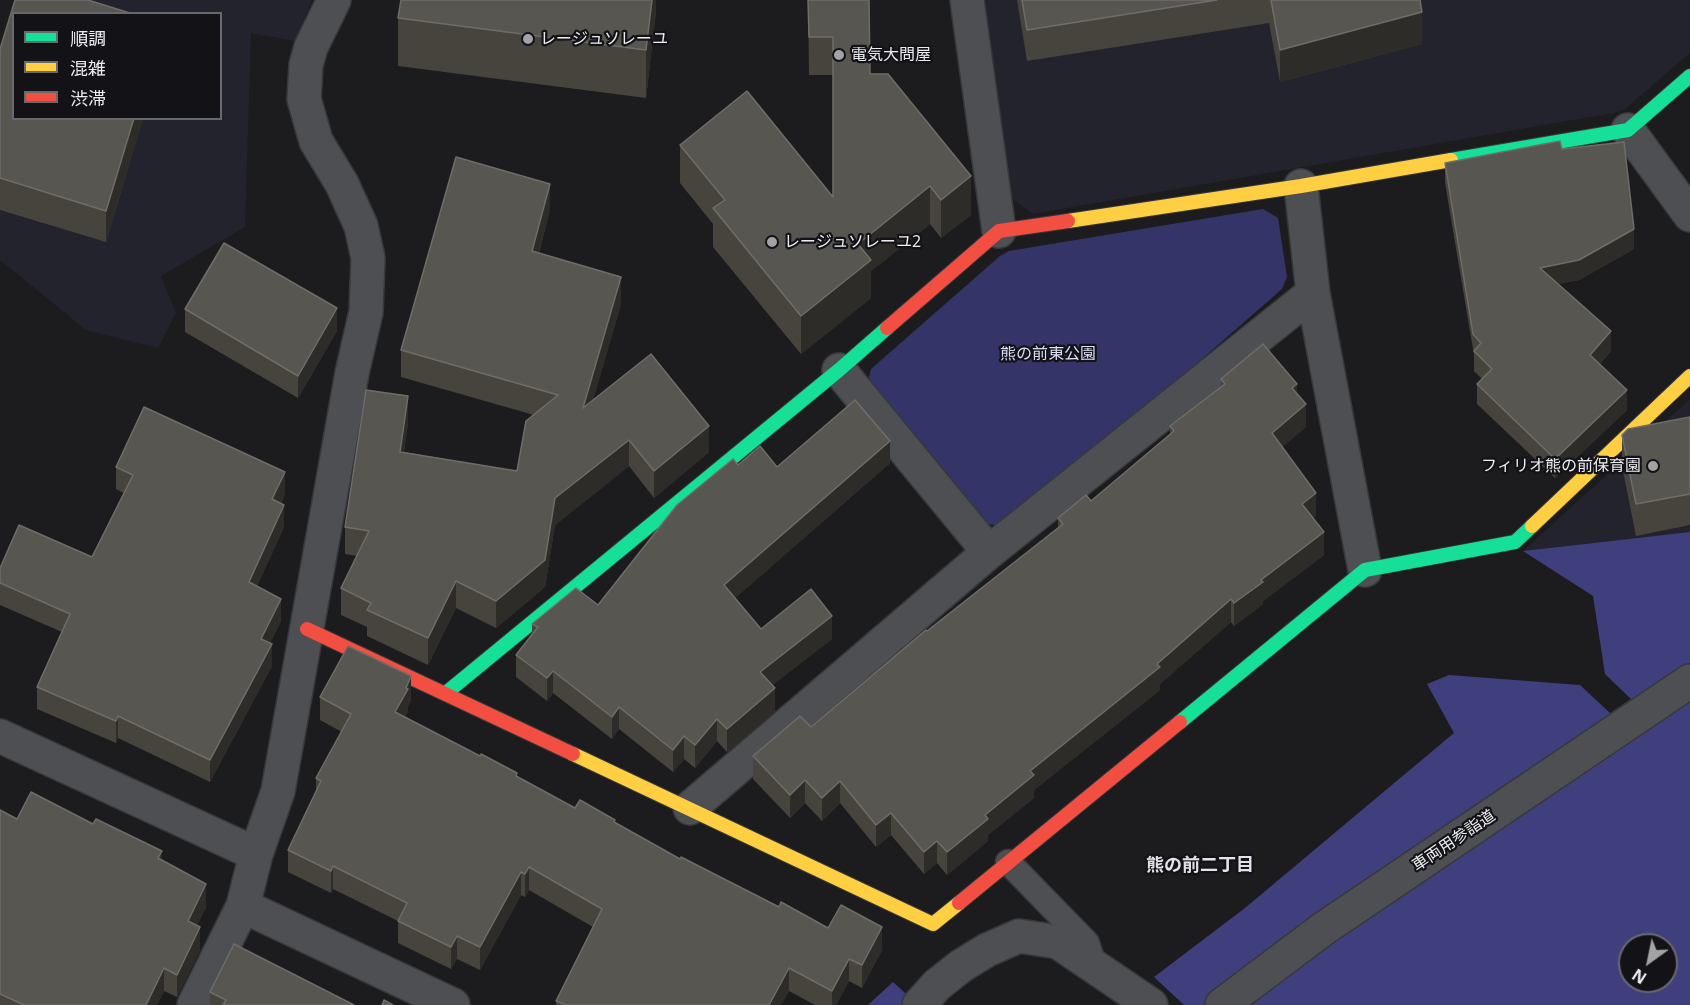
<!DOCTYPE html>
<html>
<head>
<meta charset="utf-8">
<style>
	body { margin:0 }
	#map { position:relative; width:1690px; height:1005px; overflow:hidden; background:#1c1c1f; font-family:"Open Sans","Noto Sans JP",sans-serif }
	canvas { display:block }
	.legend { position:absolute; left:12px; top:12px; width:210px; height:108px; box-sizing:border-box; background:#121217; border:2px solid #69696d; margin:0; padding:8px 10px; list-style:none; font-size:18px; color:#ebecef }
	.legend li { display:flex; align-items:center; gap:12px; height:30px }
	.legend b { width:30px; border:2px solid #69696d }
	.north { position:absolute; left:1618px; top:933px; width:60px; height:60px; box-sizing:border-box; background:#121217; border:2px solid #69696d; border-radius:50%; rotate:213deg; font-size:16px; font-weight:700; line-height:24px; text-align:center; color:#ebecef }
	.north::after { content:''; display:block; margin:auto; width:21px; height:27px; background:#a3a3a6; clip-path:polygon(50% 0,100% 100%,50% 72%,0 100%) }
</style>
</head>
<body>
<div id="map">
<canvas width="1690" height="1005"></canvas>
<ul class="legend">
<li><b style="height:8px;background:#16e098"></b>順調</li>
<li><b style="height:8px;background:#ffcf43"></b>混雑</li>
<li><b style="height:8px;background:#f24e42"></b>渋滞</li>
</ul>
<div class="north">N</div>
</div>
<script>
const ctx = document.querySelector('canvas').getContext('2d');
ctx.lineJoin = 'round';
function fill(path, color) { ctx.fillStyle = color; ctx.fill(path, 'evenodd'); }
const toPath = rows => new Path2D(rows.map(r => 'M' + r).join(''));
function strokePath(path, color, width, dash) { ctx.strokeStyle = color; ctx.lineWidth = width; ctx.lineCap = dash ? 'butt' : 'round'; ctx.setLineDash(dash || []); ctx.stroke(path); }
function label(font, color, halo, rows, align = 'center') {
  ctx.font = font + ' "Open Sans","Noto Sans JP",sans-serif'; ctx.lineWidth = 4.5; ctx.setLineDash([]); ctx.textBaseline = 'middle'; ctx.strokeStyle = halo; ctx.fillStyle = color; for (const [text, x, y, turn = 0] of rows) {
    ctx.save(); ctx.translate(x, y); ctx.rotate((+turn || 0) * Math.PI / 180); ctx.textAlign = isNaN(turn) ? turn : align; if (halo) ctx.strokeText(text, 0, 0); ctx.fillText(text, 0, 0); ctx.restore();
  }
}
const built = toPath([
	[19,0,312,0,295,41,251,33,245,227,161,276,176,313,158,348,86,330,0,260,0,61,14,118,220,118,220,14,15,13],
	[985,0,1690,0,1690,53,1625,109,1613,113,1033,214,1011,198],
	[1690,399,1690,532,1523,551]
]);
const green = toPath([
	[1263,209,1278,218,1287,277,1282,289,1124,427,1002,527,981,522,871,384,869,377,871,369,1000,256,1009,251]
]);
const forest = toPath([
	[1690,532,1690,1005,1184,1005,1154,977,1245,908,1454,733,1427,684,1449,675,1580,685,1610,713,1631,699,1605,674,1593,596,1523,551],
	[1630,945,1666,945,1666,981,1630,981],
	[893,982,918,1005,868,1005]
]);
const lane = toPath([
	[1008,862,1087,943,1094,965]
]);
const street = toPath([
	[967,0,999,231],
	[1628,130,1690,215],
	[1301,186,1313,293,1365,570],
	[839,370,989,552],
	[0,736,256,854],
	[690,808,989,552,1313,293],
	[243,906,453,1005],
	[194,1005,243,906,256,854,278,791,352,373,366,312,368,258,361,226,342,184,316,141,304,99,306,65,311,47,334,0],
	[919,1005,937,985,961,966,987,950,1019,936,1058,942,1151,1005],
	[1222,1005,1323,929,1690,681]
]);
const fast = toPath([
	[1451,160,1628,130,1690,76],
	[446,693,839,370,887,328],
	[1180,722,1365,570,1515,542,1532,526]
]);
const slow = toPath([
	[1068,221,1301,186,1451,160],
	[1532,526,1690,376],
	[573,754,933,924,959,903]
]);
const jam = toPath([
	[887,328,999,231,1068,221],
	[307,629,573,754],
	[959,903,1180,722]
]);
const wall = toPath([
	[656,0,656,12,646,98,398,66,398,18],
	[808,0,870,74,971,215,941,238,930,224,871,271,871,298,801,354,713,247,713,224,680,183,680,145,833,197,833,75,809,75],
	[1017,0,1420,0,1422,44,1280,82,1269,23,1027,61],
	[0,49,14,118,143,118,106,242,0,210],
	[1445,163,1634,249,1579,280,1558,284,1611,351,1600,364,1627,410,1555,478,1477,404,1477,384,1482,379,1474,371,1474,355,1445,183],
	[550,210,539,253,621,304,593,400,709,452,654,498,629,466,555,525,545,587,496,628,456,608,428,665,367,636,367,627,341,615,341,588,357,556,345,554,345,527,408,423,404,452,517,471,534,415,401,377,401,350],
	[185,309,337,331,298,398,185,332],
	[1221,379,1297,393,1306,427,1282,447,1316,516,1313,518,1324,555,1263,601,1263,604,1234,626,1231,622,1160,684,1160,690,1034,790,1034,798,988,835,988,841,947,875,937,863,924,874,891,835,876,847,840,803,822,821,805,803,790,818,753,779,753,756,811,727,927,631,1058,528,1058,518,1091,501,1170,435,1170,426,1221,387],
	[1690,417,1690,525,1636,536,1622,466,1622,435],
	[890,463,735,598,761,629,832,639,772,685,775,711,727,752,717,741,695,768,684,759,673,772,619,729,612,739,553,693,547,701,516,677,516,655,532,634,532,624,598,605,738,465,777,467],
	[116,467,285,494,281,503,284,527,257,586,281,621,270,643,272,666,210,782,118,738,116,743,37,709,37,687,62,632,0,605,0,568,92,557,124,493,116,489],
	[320,697,411,699,408,706,408,712,405,717,575,808,615,823,680,859,779,907,882,950,862,988,849,981,836,1005,815,1005,789,991,781,1005,556,1005,556,1001,593,927,529,890,525,897,521,895,480,970,457,959,451,969,398,943,398,921,333,889,331,893,288,872,288,850,316,791,316,778,342,732,320,720],
	[0,810,17,819,162,860,206,907,197,925,200,950,177,997,164,991,157,1005,0,1005],
	[210,992,354,1005,210,1005]
]);
const shadedWall = toPath([
	[652,0,656,0,656,12,646,98,646,50],
	[1422,12,1422,44,1280,82,1280,50],
	[134,118,143,118,106,242,106,211],
	[971,176,971,215,941,238,941,200],
	[550,184,550,210,532,278,532,251],
	[930,186,930,224,871,271,871,298,801,354,801,316,858,244],
	[1634,229,1634,249,1579,280,1540,288,1540,268],
	[621,277,621,304,583,435,583,408],
	[337,308,337,331,298,398,298,376],
	[1611,331,1611,351,1590,375,1590,355],
	[1297,384,1297,406,1292,388],
	[1627,390,1627,410,1555,478,1555,459],
	[408,396,408,423,400,478,400,452],
	[1306,404,1306,427,1272,456,1272,433],
	[709,426,709,452,654,498,654,471],
	[629,440,629,466,555,525,545,587,496,628,496,601,555,498],
	[890,441,890,463,724,608,724,585],
	[285,472,285,494,272,521,272,499],
	[1316,493,1316,516,1302,526,1302,504],
	[284,505,284,527,249,604,249,582],
	[1324,532,1324,555,1263,601,1263,604,1234,626,1234,603,1261,580],
	[456,581,456,608,428,665,428,638],
	[281,599,281,621,261,661,261,639],
	[1231,599,1231,622,1160,684,1160,690,1034,790,1034,798,988,835,988,841,947,875,947,852,1030,771,1157,664],
	[832,616,832,639,760,695,760,672],
	[272,644,272,666,210,782,210,760],
	[553,671,553,693,547,701,547,678],
	[411,676,411,699,408,706,408,712,395,734,395,712],
	[775,688,775,711,727,752,727,729],
	[619,707,619,729,612,739,612,717],
	[118,716,118,738,116,743,116,721],
	[717,719,717,741,695,768,695,745],
	[684,736,684,759,673,772,673,750],
	[805,780,805,803,790,818,790,795],
	[840,781,840,803,822,821,822,798],
	[891,813,891,835,876,847,876,825],
	[937,841,937,863,924,874,924,852],
	[162,851,162,874,158,858],
	[333,866,333,889,331,893,331,871],
	[529,867,529,890,525,897,525,874],
	[521,872,521,895,480,970,480,947],
	[206,884,206,907,188,944,188,921],
	[200,927,200,950,177,997,177,975],
	[882,927,882,950,862,988,862,965],
	[457,936,457,959,451,969,451,947],
	[849,959,849,981,836,1005,832,1005,832,991],
	[164,968,164,991,157,1005,146,1005],
	[789,968,789,991,781,1005,769,1005]
]);
const building = toPath([
	[15,0,88,0,133,14,14,14,14,118,134,118,106,211,0,178,0,49,15,0],
	[401,0,652,0,646,50,398,18,401,0],
	[808,0,869,0,870,74,888,74,971,176,941,200,930,186,858,244,871,260,801,316,713,208,725,200,680,145,747,91,833,197,833,37,809,37,808,0],
	[1022,0,1217,0,1027,30,1022,0],
	[1271,0,1420,0,1422,12,1280,50,1271,0],
	[1560,141,1562,149,1624,142,1634,229,1579,260,1540,268,1611,331,1590,355,1627,390,1555,459,1477,384,1492,369,1474,351,1481,343,1473,334,1445,163,1560,141],
	[456,157,550,184,532,251,621,277,583,408,651,354,709,426,654,471,629,440,555,498,545,560,496,601,456,581,428,638,367,610,371,603,341,588,369,531,345,527,366,390,408,396,400,452,517,471,526,421,558,395,401,350,456,157],
	[224,243,337,308,298,376,185,309,224,243],
	[1263,344,1297,384,1292,388,1306,404,1272,433,1316,493,1302,504,1324,532,1261,580,1263,582,1234,603,1231,599,1157,664,1160,667,1030,771,1034,775,985,815,988,819,947,852,937,841,924,852,891,813,876,825,840,781,822,798,805,780,790,795,753,756,800,716,811,727,926,630,927,631,1063,524,1058,518,1086,495,1091,501,1174,431,1170,426,1225,384,1221,379,1263,344],
	[855,400,890,441,724,585,761,629,811,589,832,616,760,672,775,688,727,729,717,719,695,745,684,736,673,750,619,707,612,717,553,671,547,678,516,655,538,627,532,624,576,588,598,605,677,505,733,459,738,465,760,446,777,467,855,400],
	[144,407,285,472,272,499,284,505,249,582,281,599,261,639,272,644,210,760,118,716,116,721,37,687,70,614,0,583,0,568,19,525,92,557,133,475,116,467,144,407],
	[1690,417,1690,494,1636,504,1622,435,1628,429,1690,417],
	[348,646,411,676,406,688,408,689,395,712,480,756,481,754,517,773,516,776,575,808,580,800,615,820,614,822,680,859,681,857,779,907,781,902,828,928,841,905,882,927,862,965,849,959,832,991,789,968,769,1005,566,1005,556,1001,602,909,529,867,525,874,521,872,480,947,457,936,451,947,398,921,407,903,333,866,331,871,288,850,321,781,316,778,351,714,320,697,348,646],
	[31,792,93,824,96,819,162,851,158,858,206,884,188,921,200,927,177,975,164,968,146,1005,24,1005,0,994,0,810,17,819,31,792],
	[234,944,354,1005,223,1005,226,1000,210,992,234,944],
	[384,1000,393,1005,382,1005,384,1000]
]);
const markers = [
	[528,39,6,"#a3a3a6"],
	[839,55,6,"#a3a3a6"],
	[772,242,6,"#a3a3a6"],
	[1653,466,6,"#a3a3a6"]
];
const poiNames = [
	["レージュソレーユ",540,39],
	["電気大問屋",851,55],
	["レージュソレーユ2",784,242],
	["フィリオ熊の前保育園",1641,466,"right"]
];
const parkNames = [
	["熊の前東公園",1048,354]
];
const streetNames = [
	["車両用参詣道",1454,841,-34]
];
const neighbourhoodNames = [
	["熊の前二丁目",1200,866]
];
fill(built, '#22232c');
fill(green, '#353469');
fill(forest, '#3f3f7e');
strokePath(lane, '#37383b', 27);
strokePath(street, '#37383b', 36);
strokePath(fast, '#37383b', 16);
strokePath(slow, '#37383b', 16);
strokePath(jam, '#37383b', 16);
strokePath(lane, '#4e4f52', 24);
strokePath(street, '#4e4f52', 33);
strokePath(fast, '#16e098', 14);
strokePath(slow, '#ffcf43', 14);
strokePath(jam, '#f24e42', 14);
fill(wall, '#46443c');
fill(shadedWall, '#2e2c29');
fill(building, '#585650');
strokePath(building, '#6f6d69', 1.5);
for (const [x, y, r, color] of markers) { const dot = new Path2D(); dot.arc(x, y, r, 0, 2 * Math.PI); ctx.fillStyle = color; ctx.fill(dot); strokePath(dot, '#121217', 2); }
label('16px', '#ebecef', '#121217', poiNames, 'left');
label('16px', '#dddff5', '#121217', parkNames);
label('16px', '#ebecef', '#121217', streetNames);
label('bold 18px', '#e2e3ea', '#121217', neighbourhoodNames);
</script>
</body>
</html>
